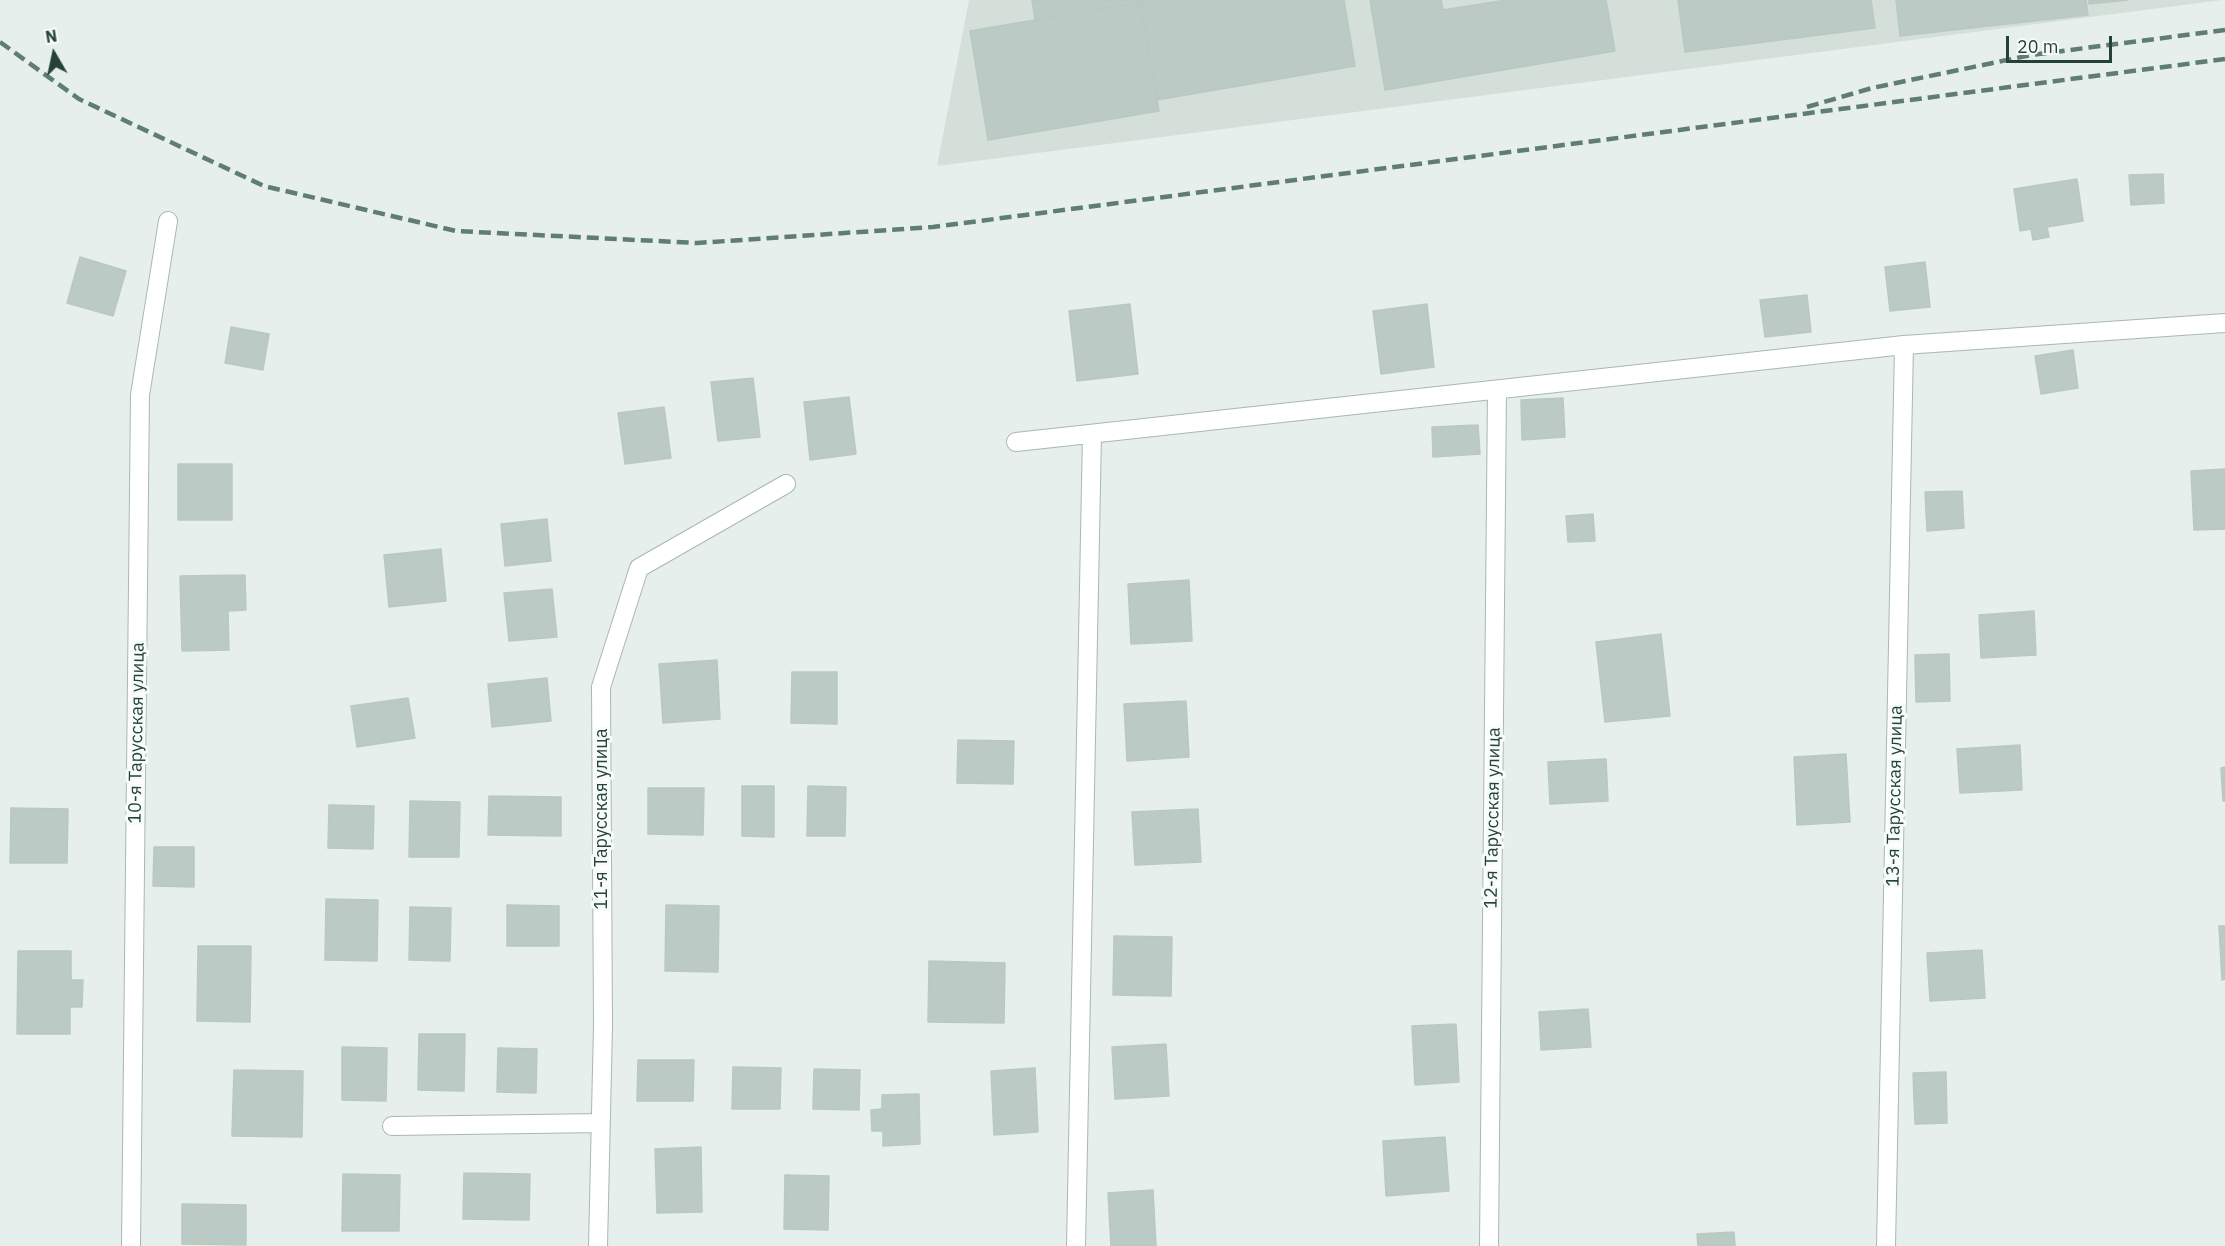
<!DOCTYPE html>
<html>
<head>
<meta charset="utf-8">
<style>
	body { margin:0 }
	#map { position:relative; width:2225px; height:1246px; overflow:hidden; background:#e6efeb; font-family:"IBM Plex Sans",sans-serif }
	canvas { display:block }
	.north { position:absolute; left:24px; top:24px; width:60px; height:60px; -webkit-text-stroke:4px #f7fbf9; paint-order:stroke; rotate:351deg; font-size:16px; font-weight:700; line-height:24px; text-align:center; color:#24423a }
	.north::after { content:''; display:block; margin:auto; width:21px; height:27px; background:#24423a; clip-path:polygon(50% 0,100% 100%,50% 72%,0 100%) }
	.scale { position:absolute; left:2006px; top:36px; width:106px; height:27px; box-sizing:border-box; border:3px solid #24423a; border-top:0; padding-left:8px; font-size:18px; line-height:21px; white-space:nowrap; color:#24423a; -webkit-text-stroke:4px #f7fbf9; paint-order:stroke }
</style>
</head>
<body>
<div id="map">
<canvas width="2225" height="1246"></canvas>
<div class="north">N</div>
<div class="scale">20 m</div>
</div>
<script>
const ctx = document.querySelector('canvas').getContext('2d');
ctx.lineJoin = 'round';
function fill(path, color) { ctx.fillStyle = color; ctx.fill(path, 'evenodd'); }
const toPath = rows => new Path2D(rows.map(r => 'M' + r).join(''));
function strokePath(path, color, width, dash) { ctx.strokeStyle = color; ctx.lineWidth = width; ctx.lineCap = dash ? 'butt' : 'round'; ctx.setLineDash(dash || []); ctx.stroke(path); }
function label(font, color, halo, rows, align = 'center') {
  ctx.font = font + ' "IBM Plex Sans",sans-serif'; ctx.lineWidth = 6; ctx.setLineDash([]); ctx.textBaseline = 'middle'; ctx.strokeStyle = halo; ctx.fillStyle = color; for (const [text, x, y, turn = 0] of rows) {
    ctx.save(); ctx.translate(x, y); ctx.rotate((+turn || 0) * Math.PI / 180); ctx.textAlign = isNaN(turn) ? turn : align; if (halo) ctx.strokeText(text, 0, 0); ctx.fillText(text, 0, 0); ctx.restore();
  }
}
const built = toPath([
	[969,0,2222,0,937,166]
]);
const building = toPath([
	[1032,0,1140,0,1140,2,1035,20,1032,0],
	[1140,0,1344,0,1355,66,1157,100,1140,0],
	[1370,0,1441,0,1443,10,1506,0,1606,0,1615,51,1385,90,1370,0],
	[1678,0,1871,0,1875,28,1685,52,1678,0],
	[1896,0,2086,0,2088,15,1900,36,1896,0],
	[2089,0,2128,0,2089,4,2089,0],
	[1140,2,1159,111,988,140,970,31,1140,2],
	[2163,174,2164,203,2131,205,2129,175,2163,174],
	[2077,179,2083,221,2047,227,2049,237,2033,240,2031,229,2020,231,2014,189,2077,179],
	[80,257,126,271,113,316,67,303,80,257],
	[1925,262,1930,307,1890,311,1885,267,1925,262],
	[1807,295,1811,332,1765,337,1760,300,1807,295],
	[1130,304,1138,374,1077,381,1069,311,1130,304],
	[1427,304,1434,367,1381,374,1373,311,1427,304],
	[231,327,269,334,263,370,225,363,231,327],
	[2073,350,2078,388,2041,394,2035,356,2073,350],
	[753,378,760,437,718,441,711,382,753,378],
	[849,397,856,454,810,460,804,402,849,397],
	[1563,398,1565,437,1522,440,1521,400,1563,398],
	[664,407,671,458,625,464,618,413,664,407],
	[1478,425,1480,454,1433,457,1432,427,1478,425],
	[178,464,232,464,232,520,178,520,178,464],
	[2225,469,2225,529,2194,530,2191,471,2225,469],
	[1962,491,1964,528,1927,531,1925,492,1962,491],
	[1593,514,1595,541,1568,542,1566,516,1593,514],
	[547,519,551,561,505,566,501,524,547,519],
	[441,549,446,601,389,607,384,555,441,549],
	[245,575,246,610,228,611,229,650,182,651,180,576,245,575],
	[1189,580,1192,641,1131,644,1128,584,1189,580],
	[552,589,557,637,509,641,504,593,552,589],
	[2034,611,2036,655,1981,658,1979,615,2034,611],
	[1661,634,1670,716,1605,722,1596,642,1661,634],
	[1949,654,1950,701,1916,702,1915,655,1949,654],
	[717,660,720,719,663,723,659,664,717,660],
	[792,672,837,672,837,724,791,723,792,672],
	[547,678,551,721,492,727,488,684,547,678],
	[408,698,415,738,357,747,351,706,408,698],
	[1186,701,1189,757,1127,761,1124,704,1186,701],
	[958,740,1014,741,1013,784,957,783,958,740],
	[2020,745,2022,790,1960,793,1957,749,2020,745],
	[1846,754,1850,822,1797,825,1794,757,1846,754],
	[1606,759,1608,801,1550,804,1548,762,1606,759],
	[2225,767,2225,801,2223,801,2221,768,2225,767],
	[742,786,774,786,774,837,742,836,742,786],
	[808,786,846,787,845,836,807,836,808,786],
	[648,788,704,788,703,835,648,834,648,788],
	[489,796,561,797,561,836,488,835,489,796],
	[410,801,460,802,459,857,409,857,410,801],
	[329,805,374,806,373,849,328,848,329,805],
	[11,808,68,809,67,863,10,863,11,808],
	[1198,809,1201,862,1135,865,1132,812,1198,809],
	[154,847,194,847,194,887,153,886,154,847],
	[326,899,378,900,377,961,325,960,326,899],
	[507,905,559,906,559,946,507,946,507,905],
	[666,905,719,906,718,972,665,971,666,905],
	[410,907,451,908,450,961,409,960,410,907],
	[2219,926,2225,926,2225,979,2222,980,2219,926],
	[1114,936,1172,937,1171,996,1113,995,1114,936],
	[198,946,251,946,250,1022,197,1021,198,946],
	[1982,950,1985,998,1930,1001,1927,953,1982,950],
	[18,951,71,951,71,980,83,980,82,1007,70,1007,70,1034,17,1034,18,951],
	[929,961,1005,963,1004,1023,928,1022,929,961],
	[1588,1009,1591,1047,1541,1050,1539,1012,1588,1009],
	[1456,1024,1459,1082,1415,1085,1412,1026,1456,1024],
	[419,1034,465,1034,464,1091,418,1090,419,1034],
	[1166,1044,1169,1096,1115,1099,1112,1047,1166,1044],
	[342,1047,387,1048,386,1101,342,1100,342,1047],
	[498,1048,537,1049,536,1093,497,1092,498,1048],
	[638,1060,694,1060,693,1101,637,1101,638,1060],
	[733,1067,781,1068,780,1109,732,1109,733,1067],
	[1035,1068,1038,1132,994,1135,991,1071,1035,1068],
	[814,1069,860,1070,859,1110,813,1109,814,1069],
	[234,1070,303,1071,302,1137,232,1136,234,1070],
	[1946,1072,1947,1123,1915,1124,1913,1073,1946,1072],
	[919,1094,920,1144,883,1146,883,1131,872,1131,871,1110,882,1109,882,1095,919,1094],
	[1445,1137,1449,1191,1386,1196,1383,1141,1445,1137],
	[701,1147,702,1212,657,1213,655,1149,701,1147],
	[464,1173,530,1174,529,1220,463,1219,464,1173],
	[343,1174,400,1175,399,1231,342,1231,343,1174],
	[785,1175,829,1176,828,1230,784,1229,785,1175],
	[1153,1190,1156,1246,1111,1246,1108,1193,1153,1190],
	[182,1204,246,1205,246,1245,182,1244,182,1204],
	[1734,1232,1735,1246,1698,1246,1697,1234,1734,1232]
]);
const minor = toPath([
	[1016,442,1904,345,2225,323],
	[392,1126,601,1123],
	[131,1246,140,395,168,221],
	[598,1246,603,1025,601,687,639,568,786,484],
	[1076,1246,1092,434],
	[1489,1246,1497,390],
	[1886,1246,1904,345]
]);
const rail = toPath([
	[0,42,79,99,264,186,456,231,697,243,933,227,2225,59],
	[1807,107,1872,88,2031,55,2225,30]
]);
const streetNames = [
	["10-я Тарусская улица",137,733,-89],
	["13-я Тарусская улица",1895,796,-89],
	["12-я Тарусская улица",1493,818,-89],
	["11-я Тарусская улица",602,819,-90]
];
fill(built, '#d4dfda');
fill(building, '#bbcac4');
strokePath(building, '#b8c9c2', 1.5);
strokePath(minor, '#a8b8b2', 20);
strokePath(minor, '#fff', 18);
strokePath(rail, '#5f7d75', 4.5, [12, 6]);
label('18px', '#24423a', '#f7fbf9', streetNames);
</script>
</body>
</html>
